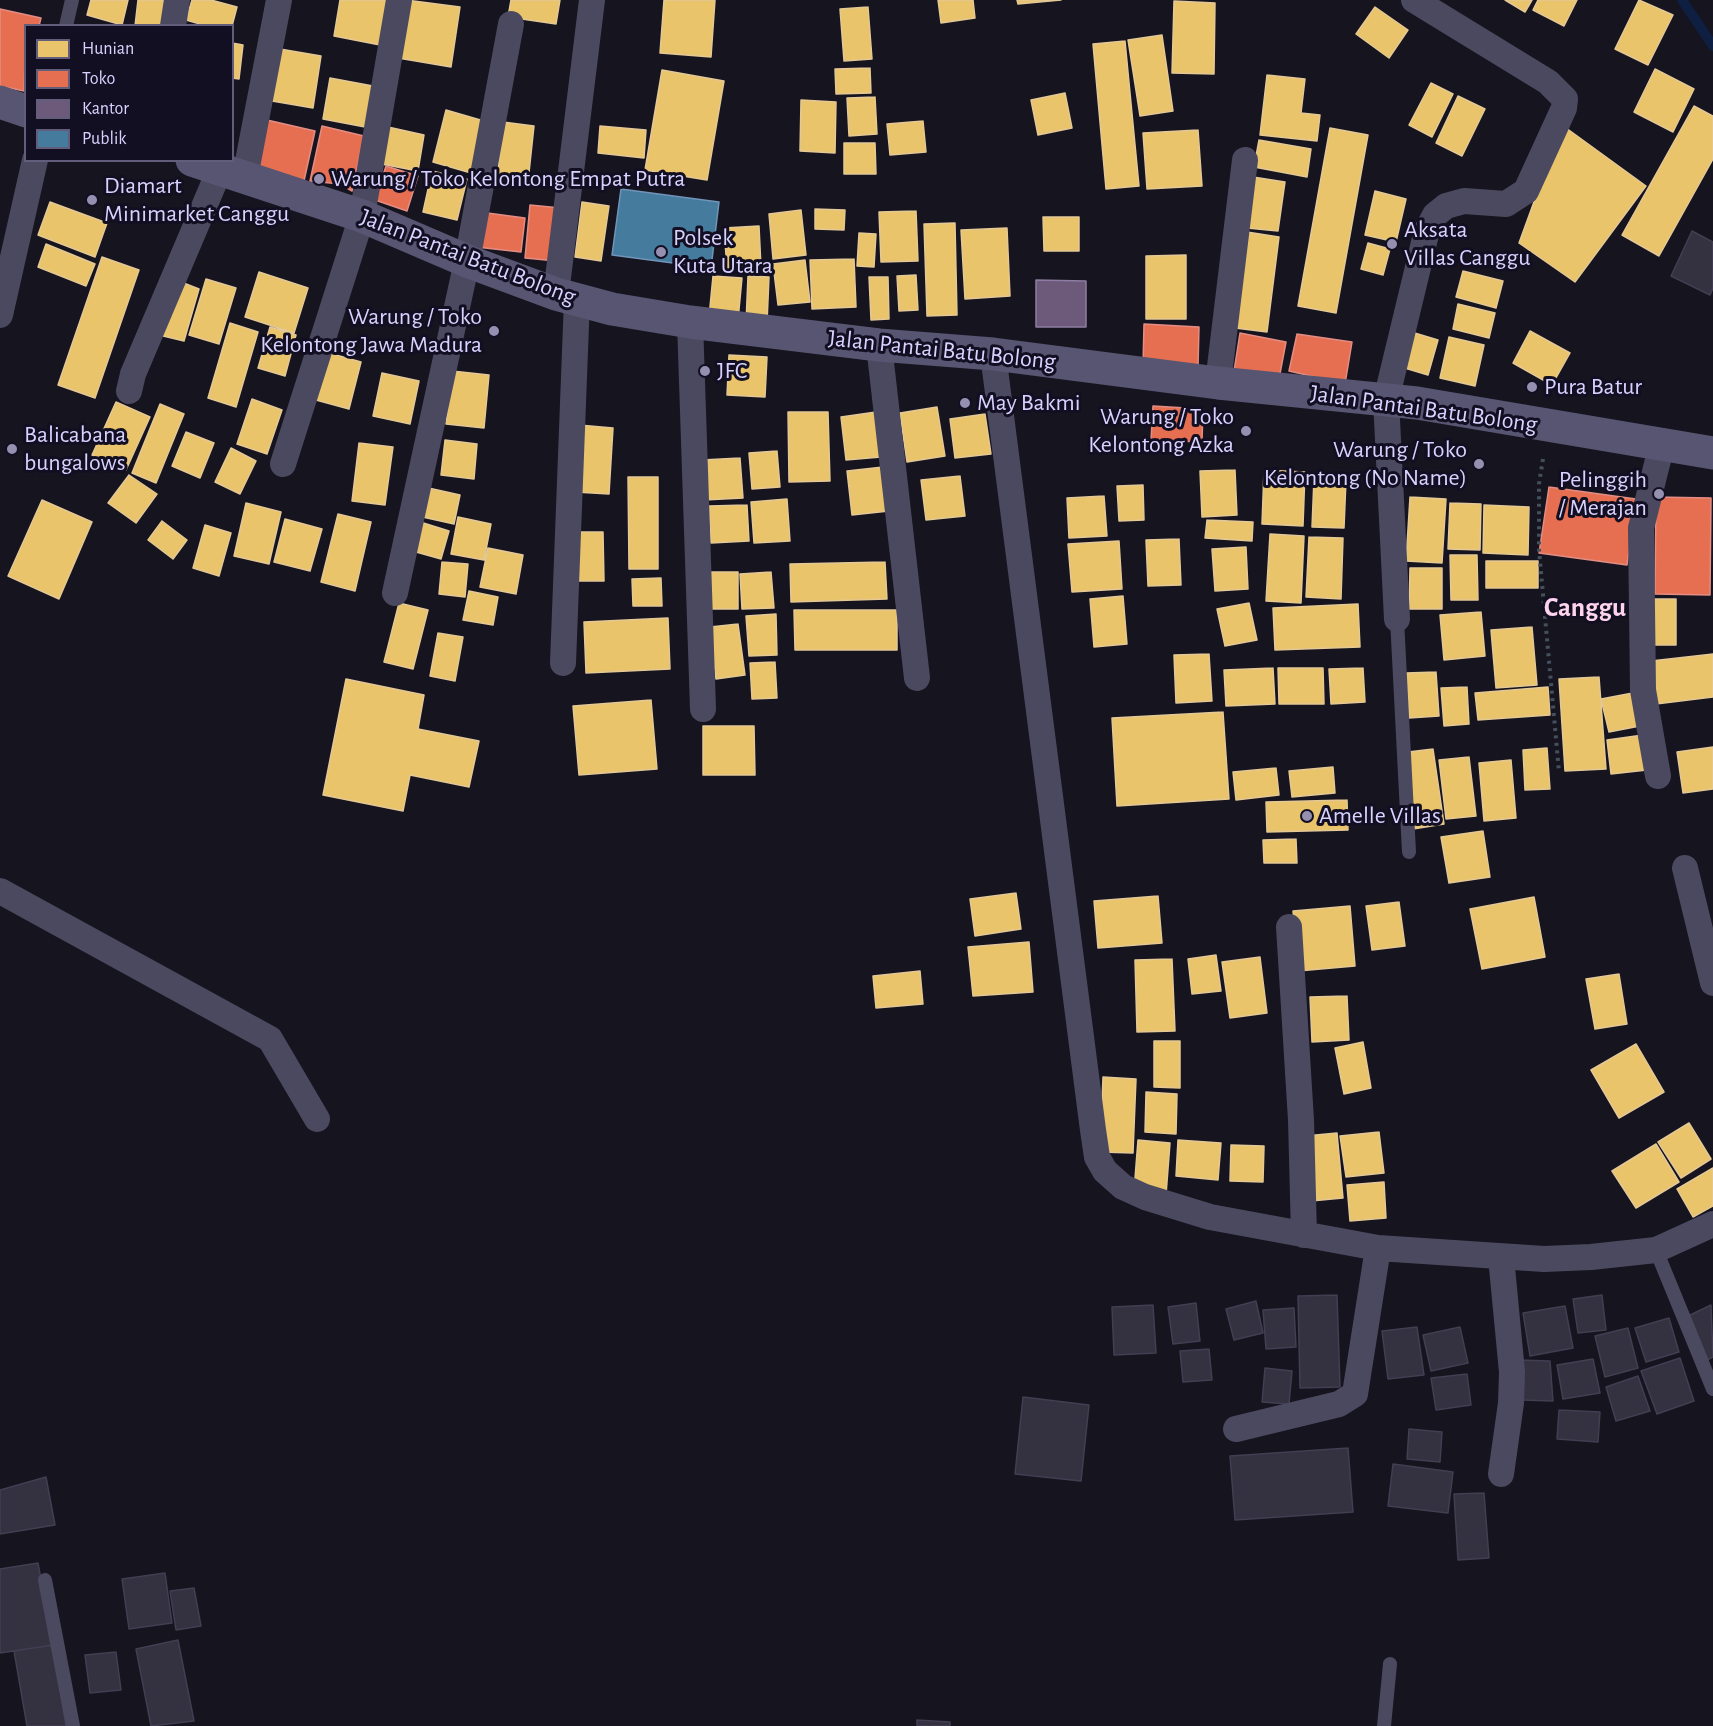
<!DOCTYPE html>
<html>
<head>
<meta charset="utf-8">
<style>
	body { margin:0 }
	#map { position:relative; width:1713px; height:1726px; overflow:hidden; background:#16141e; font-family:"Alegreya Sans",sans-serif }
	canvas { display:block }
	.legend { position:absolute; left:24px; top:24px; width:210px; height:138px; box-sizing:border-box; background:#130f23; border:2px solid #625d7b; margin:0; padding:8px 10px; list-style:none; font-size:18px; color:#d9d2fe }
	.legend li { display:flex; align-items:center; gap:12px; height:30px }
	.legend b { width:30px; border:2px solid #625d7b }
</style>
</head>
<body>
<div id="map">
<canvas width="1713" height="1726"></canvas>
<ul class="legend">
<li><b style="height:16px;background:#e9c46a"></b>Hunian</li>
<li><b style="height:16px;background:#e76f51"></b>Toko</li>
<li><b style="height:16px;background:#6d597a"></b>Kantor</li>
<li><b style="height:16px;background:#457b9d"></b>Publik</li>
</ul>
</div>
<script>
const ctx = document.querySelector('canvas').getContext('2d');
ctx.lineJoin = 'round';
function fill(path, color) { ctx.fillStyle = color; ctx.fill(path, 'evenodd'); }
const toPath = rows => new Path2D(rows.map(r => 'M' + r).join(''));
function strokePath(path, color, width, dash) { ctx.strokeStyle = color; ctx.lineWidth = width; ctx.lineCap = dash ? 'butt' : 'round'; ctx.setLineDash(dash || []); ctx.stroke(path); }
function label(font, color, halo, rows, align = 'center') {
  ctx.font = font + ' "Alegreya Sans",sans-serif'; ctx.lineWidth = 6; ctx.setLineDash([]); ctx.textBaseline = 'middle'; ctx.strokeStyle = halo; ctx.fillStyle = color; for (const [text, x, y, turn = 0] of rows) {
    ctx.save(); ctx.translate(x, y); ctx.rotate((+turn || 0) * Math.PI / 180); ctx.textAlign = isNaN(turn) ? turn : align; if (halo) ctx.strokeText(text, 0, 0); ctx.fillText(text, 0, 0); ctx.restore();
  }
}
const homes = toPath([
	[91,0,128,0,122,25,87,15,91,0],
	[138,0,166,0,163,26,135,26,138,0],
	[192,0,211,0,237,7,232,26,207,26,186,20,192,0],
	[340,0,388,0,380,45,334,36,340,0],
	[406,0,460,7,451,67,398,58,406,0],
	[511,0,560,0,556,24,508,17,511,0],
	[664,0,715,0,711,57,660,53,664,0],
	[938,0,973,0,975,18,941,23,938,0],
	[1017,0,1061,0,1018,4,1017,0],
	[1505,0,1532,0,1525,12,1505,0],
	[1538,0,1577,0,1564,26,1533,10,1538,0],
	[1639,0,1673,15,1648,65,1615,49,1639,0],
	[1174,1,1215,3,1214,74,1172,73,1174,1],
	[868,7,872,59,844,61,840,9,868,7],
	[1375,7,1408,30,1389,58,1356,34,1375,7],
	[1162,35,1173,111,1140,116,1128,40,1162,35],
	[1125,41,1139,186,1106,189,1093,44,1125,41],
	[232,43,243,45,239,79,232,78,232,43],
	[280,49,321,56,313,108,272,101,280,49],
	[870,68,871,93,836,94,835,69,870,68],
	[1655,69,1694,89,1673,132,1634,112,1655,69],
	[662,70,724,81,707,180,645,170,662,70],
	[1267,75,1305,79,1301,113,1320,115,1317,141,1260,135,1267,75],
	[330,78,373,86,365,127,323,119,330,78],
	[1431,83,1453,94,1432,137,1409,125,1431,83],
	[1065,93,1072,128,1038,135,1031,100,1065,93],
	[1458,96,1485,109,1462,156,1436,143,1458,96],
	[875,97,877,134,849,136,847,98,875,97],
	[801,100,836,102,835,153,800,151,801,100],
	[1694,106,1713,116,1713,159,1659,256,1622,235,1694,106],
	[446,110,484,121,471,173,433,162,446,110],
	[923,121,926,152,890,155,887,124,923,121],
	[503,122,534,126,528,182,497,179,503,122],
	[1562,125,1646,186,1575,282,1519,243,1562,125],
	[600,126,646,130,644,158,598,153,600,126],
	[388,127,424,135,418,171,381,164,388,127],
	[1330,128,1368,135,1336,313,1298,306,1330,128],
	[1198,130,1202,186,1147,189,1143,133,1198,130],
	[1259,140,1311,149,1307,177,1254,167,1259,140],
	[844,143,875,143,876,174,844,174,844,143],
	[432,171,467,179,457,220,423,212,432,171],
	[1253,177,1285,182,1278,231,1247,228,1253,177],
	[1375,191,1406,199,1396,242,1365,235,1375,191],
	[50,202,107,223,95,257,38,235,50,202],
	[582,202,609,206,601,261,575,257,582,202],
	[815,209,845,210,844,230,815,229,815,209],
	[801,210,806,255,773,259,769,214,801,210],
	[916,211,918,261,881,262,879,212,916,211],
	[1043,217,1079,217,1079,251,1044,251,1043,217],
	[955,223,957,315,927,316,924,224,955,223],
	[759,226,761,267,727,269,724,228,759,226],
	[1007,228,1010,296,965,299,961,230,1007,228],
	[1247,232,1279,237,1267,332,1235,328,1247,232],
	[859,233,876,234,874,267,857,266,859,233],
	[1368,243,1390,249,1383,275,1361,269,1368,243],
	[46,244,95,264,86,286,38,267,46,244],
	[1186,255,1186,319,1146,319,1146,256,1186,255],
	[102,257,139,270,95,398,58,385,102,257],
	[854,259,856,307,812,309,810,260,854,259],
	[805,260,810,302,778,305,773,264,805,260],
	[1463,271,1503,281,1496,308,1456,297,1463,271],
	[259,272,308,288,294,333,245,317,259,272],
	[916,275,918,310,899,311,897,276,916,275],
	[713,276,742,278,738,320,709,317,713,276],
	[748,276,769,277,767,323,746,323,748,276],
	[869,277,888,277,889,319,871,320,869,277],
	[206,279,236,288,219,344,189,335,206,279],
	[176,280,199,289,184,341,159,335,176,280],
	[1458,304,1495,313,1489,338,1453,329,1458,304],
	[230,323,258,332,236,407,208,398,230,323],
	[270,327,296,335,285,376,258,368,270,327],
	[1408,331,1438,340,1428,375,1398,366,1408,331],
	[1530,331,1570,353,1552,385,1513,363,1530,331],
	[1449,337,1484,345,1475,386,1440,378,1449,337],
	[329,353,361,362,349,409,316,400,329,353],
	[729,355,767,357,765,397,727,395,729,355],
	[452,371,489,375,484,428,446,424,452,371],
	[382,373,419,381,410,424,373,416,382,373],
	[252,399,282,410,267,454,237,444,252,399],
	[116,402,150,417,126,470,92,455,116,402],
	[160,404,184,414,156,483,132,473,160,404],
	[937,407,945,456,907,462,900,413,937,407],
	[788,412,828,412,830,481,789,482,788,412],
	[876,412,881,457,846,460,841,417,876,412],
	[985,414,991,454,955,458,950,419,985,414],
	[579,425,613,428,609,494,575,492,579,425],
	[186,432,214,443,200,478,172,466,186,432],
	[445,440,477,444,474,479,441,475,445,440],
	[359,443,393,447,385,505,352,501,359,443],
	[231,448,256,461,240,494,215,482,231,448],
	[777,451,780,487,752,489,749,453,777,451],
	[740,458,743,498,704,500,702,460,740,458],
	[883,467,889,511,852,515,847,471,883,467],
	[1235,470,1237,515,1202,517,1200,471,1235,470],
	[1264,470,1305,472,1303,526,1262,524,1264,470],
	[129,475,157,494,136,523,108,503,129,475],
	[960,476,965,516,926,520,921,480,960,476],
	[628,477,658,477,658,569,629,569,628,477],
	[1314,478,1346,480,1344,528,1312,527,1314,478],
	[1143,485,1144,520,1119,521,1117,486,1143,485],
	[424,487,460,495,454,524,418,516,424,487],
	[1104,496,1107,536,1069,538,1067,498,1104,496],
	[1410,497,1446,499,1442,563,1406,561,1410,497],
	[787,499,790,541,754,543,751,502,787,499],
	[42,500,92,522,59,599,8,576,42,500],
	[246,503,281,512,269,564,234,556,246,503],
	[1450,503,1481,504,1480,550,1448,549,1450,503],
	[747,505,749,541,711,543,709,506,747,505],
	[1484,505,1529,507,1528,555,1483,553,1484,505],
	[338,514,371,522,355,591,321,582,338,514],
	[458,517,491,524,484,560,451,554,458,517],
	[285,519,322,529,310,571,274,562,285,519],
	[1207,520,1253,522,1252,541,1205,538,1207,520],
	[162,521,187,540,173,559,148,540,162,521],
	[417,521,449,531,441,559,409,550,417,521],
	[205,525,231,533,219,576,193,568,205,525],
	[570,532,603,532,604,581,570,581,570,532],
	[1270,534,1304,536,1301,603,1266,601,1270,534],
	[1309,537,1343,538,1341,599,1306,597,1309,537],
	[1179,539,1181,585,1148,586,1146,540,1179,539],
	[1119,541,1122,589,1072,592,1068,544,1119,541],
	[1246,547,1248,589,1215,591,1212,549,1246,547],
	[488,548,523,555,516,594,480,587,488,548],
	[1450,555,1477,555,1478,600,1451,600,1450,555],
	[1486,561,1538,561,1538,588,1486,588,1486,561],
	[442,562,468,564,465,597,439,594,442,562],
	[885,562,887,599,791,602,790,564,885,562],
	[1410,568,1442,568,1442,609,1409,609,1410,568],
	[705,572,738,572,738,609,705,609,705,572],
	[771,572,774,608,742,609,740,574,771,572],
	[661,578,662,606,633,606,632,579,661,578],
	[469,591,498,597,493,625,463,620,469,591],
	[1123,596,1127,644,1094,647,1090,599,1123,596],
	[1651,599,1676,599,1676,645,1651,645,1651,599],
	[399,603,428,610,413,669,384,662,399,603],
	[1249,603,1257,640,1225,646,1217,609,1249,603],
	[1358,604,1360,647,1275,650,1273,608,1358,604],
	[794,610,897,610,897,650,795,650,794,610],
	[1481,612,1485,656,1444,660,1440,615,1481,612],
	[776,614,777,655,749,656,746,616,776,614],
	[668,618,670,669,586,673,584,622,668,618],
	[738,624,745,675,716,679,710,627,738,624],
	[1532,627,1537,685,1496,688,1491,630,1532,627],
	[438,633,463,637,455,681,430,676,438,633],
	[1209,654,1212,701,1176,703,1174,655,1209,654],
	[1713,654,1713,697,1656,704,1651,661,1713,654],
	[775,662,777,698,752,699,750,663,775,662],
	[1273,668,1275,704,1226,706,1224,670,1273,668],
	[1278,668,1323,668,1324,704,1279,704,1278,668],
	[1363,668,1365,702,1331,704,1329,669,1363,668],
	[1436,672,1439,716,1409,718,1406,673,1436,672],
	[1599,677,1606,769,1565,771,1559,679,1599,677],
	[346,679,424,695,418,729,479,741,469,787,410,775,403,811,323,795,346,679],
	[1467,687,1469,724,1444,726,1441,688,1467,687],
	[1548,687,1550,715,1478,720,1475,693,1548,687],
	[1638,692,1645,725,1609,732,1601,699,1638,692],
	[651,700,657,769,579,775,573,706,651,700],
	[1223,712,1229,799,1117,806,1112,718,1223,712],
	[703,726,754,726,755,775,703,775,703,726],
	[1643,735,1647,770,1611,774,1607,740,1643,735],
	[1713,747,1713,789,1683,793,1677,752,1713,747],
	[1547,748,1550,789,1525,790,1523,750,1547,748],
	[1433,749,1444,824,1413,829,1408,752,1433,749],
	[1469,757,1476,816,1446,819,1439,760,1469,757],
	[1511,760,1516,818,1484,821,1479,763,1511,760],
	[1333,767,1335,793,1292,797,1289,771,1333,767],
	[1276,768,1279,795,1236,800,1233,772,1276,768],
	[1347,800,1348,830,1267,832,1266,802,1347,800],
	[1483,831,1490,877,1449,883,1441,837,1483,831],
	[1296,839,1297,863,1264,863,1263,840,1296,839],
	[1016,893,1021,929,975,936,970,899,1016,893],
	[1158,896,1162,943,1098,948,1094,901,1158,896],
	[1534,897,1545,957,1482,969,1470,909,1534,897],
	[1399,902,1405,946,1372,950,1366,906,1399,902],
	[1350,906,1355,966,1298,971,1293,911,1350,906],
	[1029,942,1033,992,973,996,968,947,1029,942],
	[1216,955,1221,991,1192,994,1188,959,1216,955],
	[1260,957,1267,1013,1230,1018,1222,962,1260,957],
	[1172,959,1175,1031,1137,1032,1135,960,1172,959],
	[920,971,923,1004,876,1008,873,976,920,971],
	[1619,974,1627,1024,1595,1029,1586,979,1619,974],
	[1347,996,1349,1040,1312,1042,1310,997,1347,996],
	[1154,1041,1180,1041,1180,1088,1154,1087,1154,1041],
	[1363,1042,1371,1088,1344,1094,1335,1048,1363,1042],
	[1636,1044,1664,1092,1619,1118,1591,1070,1636,1044],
	[1103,1077,1136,1079,1133,1153,1100,1152,1103,1077],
	[1146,1092,1177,1094,1176,1134,1145,1132,1146,1092],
	[1689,1123,1711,1159,1681,1178,1658,1142,1689,1123],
	[1379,1132,1384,1173,1346,1177,1340,1136,1379,1132],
	[1337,1133,1343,1198,1311,1201,1305,1136,1337,1133],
	[1138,1140,1170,1143,1166,1195,1134,1191,1138,1140],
	[1178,1140,1221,1143,1218,1180,1176,1176,1178,1140],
	[1656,1144,1679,1182,1636,1208,1612,1171,1656,1144],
	[1231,1145,1264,1146,1263,1182,1230,1181,1231,1145],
	[1713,1168,1713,1206,1693,1217,1677,1189,1713,1168],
	[1384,1182,1386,1218,1350,1221,1347,1185,1384,1182]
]);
const shops = toPath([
	[0,9,41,18,39,26,26,26,24,91,0,86,0,9],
	[267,120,315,131,304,181,256,169,267,120],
	[322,126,364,136,352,191,340,184,310,181,322,126],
	[386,166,418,176,407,211,375,200,386,166],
	[530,205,561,208,556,261,525,258,530,205],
	[480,212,525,218,521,252,476,247,480,212],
	[1144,324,1199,327,1198,367,1143,365,1144,324],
	[1240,333,1286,342,1279,379,1234,371,1240,333],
	[1297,334,1352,342,1345,384,1289,371,1297,334],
	[1153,406,1203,409,1202,442,1151,440,1153,406],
	[1549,487,1636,499,1627,565,1539,553,1549,487],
	[1656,497,1711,498,1710,595,1655,594,1656,497]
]);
const offices = toPath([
	[1036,280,1086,281,1086,327,1036,327,1036,280]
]);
const public = toPath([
	[621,189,719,202,711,268,612,255,621,189]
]);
const stream = toPath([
	[1682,0,1713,46]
]);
const building = toPath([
	[1692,231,1713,242,1713,288,1710,295,1671,276,1692,231],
	[1337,1295,1340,1387,1300,1388,1298,1296,1337,1295],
	[1602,1295,1606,1330,1578,1333,1573,1299,1602,1295],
	[1256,1301,1263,1333,1234,1340,1226,1309,1256,1301],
	[1196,1303,1200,1341,1173,1344,1168,1307,1196,1303],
	[1153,1305,1156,1353,1114,1355,1112,1307,1153,1305],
	[1711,1305,1713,1357,1707,1360,1686,1317,1711,1305],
	[1565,1306,1573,1348,1530,1356,1523,1313,1565,1306],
	[1294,1308,1296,1347,1266,1349,1263,1310,1294,1308],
	[1669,1318,1679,1352,1646,1362,1635,1328,1669,1318],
	[1417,1327,1424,1375,1388,1379,1382,1331,1417,1327],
	[1460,1327,1468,1363,1431,1371,1423,1335,1460,1327],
	[1628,1328,1638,1368,1605,1377,1595,1336,1628,1328],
	[1209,1349,1212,1380,1183,1382,1180,1351,1209,1349],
	[1680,1358,1694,1401,1657,1414,1641,1371,1680,1358],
	[1593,1359,1600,1393,1563,1399,1557,1365,1593,1359],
	[1519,1360,1550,1361,1553,1401,1522,1400,1519,1360],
	[1265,1368,1292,1371,1289,1404,1262,1402,1265,1368],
	[1467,1374,1471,1405,1436,1410,1431,1378,1467,1374],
	[1638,1376,1650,1411,1616,1421,1606,1387,1638,1376],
	[1023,1397,1089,1405,1081,1481,1015,1474,1023,1397],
	[1559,1410,1600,1412,1598,1442,1557,1439,1559,1410],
	[1409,1429,1442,1432,1440,1462,1407,1459,1409,1429],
	[1348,1448,1353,1512,1235,1520,1230,1456,1348,1448],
	[1393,1464,1453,1472,1448,1513,1388,1506,1393,1464],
	[46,1477,55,1525,0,1534,0,1490,46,1477],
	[1484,1493,1489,1558,1458,1560,1454,1494,1484,1493],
	[38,1563,53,1645,0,1653,0,1569,38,1563],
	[165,1573,172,1623,129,1629,122,1579,165,1573],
	[194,1588,201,1626,176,1630,170,1591,194,1588],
	[178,1640,194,1721,151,1726,136,1649,178,1640],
	[53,1645,66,1726,27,1726,14,1651,53,1645],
	[116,1652,121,1690,90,1693,85,1655,116,1652],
	[917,1720,950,1722,950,1726,917,1726,917,1720]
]);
const path = toPath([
	[1543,459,1539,484,1539,550,1559,772]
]);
const lane = toPath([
	[66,26,72,0],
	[1397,619,1409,852],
	[1656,1250,1713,1389],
	[45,1580,73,1726],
	[1384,1726,1390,1664]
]);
const street = toPath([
	[173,26,177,0],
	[245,177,279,0],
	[556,294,592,0],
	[0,315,35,160],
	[690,322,703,709],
	[879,345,917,678],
	[993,354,1093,1130,1097,1157,1105,1171,1123,1187,1145,1197,1210,1217,1378,1248,1544,1259,1591,1257,1656,1250,1713,1224],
	[1218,383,1245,160],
	[129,391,133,374,220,169],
	[283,464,362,216,399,0],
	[395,593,467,261,511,24],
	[1397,619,1386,400,1427,230,1435,215,1446,206,1464,201,1506,204,1526,191,1564,108,1565,99,1548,82,1414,0],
	[563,663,577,299],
	[1658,776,1643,690,1641,528,1662,444],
	[1685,868,1713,983],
	[0,891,270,1039,317,1119],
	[1289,927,1301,1120,1304,1235],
	[1501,1257,1512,1372,1511,1403,1501,1474],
	[1236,1429,1339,1404,1355,1394,1378,1248]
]);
const secondary = toPath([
	[0,102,26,111],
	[192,160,362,216,467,261,556,294,612,309,690,322,879,345,993,354,1218,383,1417,403,1713,453]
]);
const markers = [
	[319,179,6,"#9590b0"],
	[92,200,6,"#9590b0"],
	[1392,244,6,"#9590b0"],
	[661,252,6,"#9590b0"],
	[494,331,6,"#9590b0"],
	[705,371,6,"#9590b0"],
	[1532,387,6,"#9590b0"],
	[965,403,6,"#9590b0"],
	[1246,431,6,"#9590b0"],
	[12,449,6,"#9590b0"],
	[1479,464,6,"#9590b0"],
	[1659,494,6,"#9590b0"],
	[1307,816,6,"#9590b0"]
];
const poiNames = [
	["Warung / Toko Kelontong Empat Putra",331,179],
	["Diamart",104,186],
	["Minimarket Canggu",104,214],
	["Aksata",1404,230],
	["Villas Canggu",1404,258],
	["Polsek",673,238],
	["Kuta Utara",673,266],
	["Warung / Toko",482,317,"right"],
	["Kelontong Jawa Madura",482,345,"right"],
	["JFC",717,371],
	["Pura Batur",1544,387],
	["May Bakmi",977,403],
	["Warung / Toko",1234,417,"right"],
	["Kelontong Azka",1234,445,"right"],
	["Balicabana",24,435],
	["bungalows",24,463],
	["Warung / Toko",1467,450,"right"],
	["Kelontong (No Name)",1467,478,"right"],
	["Pelinggih",1647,480,"right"],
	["/ Merajan",1647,508,"right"],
	["Amelle Villas",1319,816]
];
const streetNames = [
	["Jalan Pantai Batu Bolong",468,257,21],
	["Jalan Pantai Batu Bolong",942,350,6],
	["Jalan Pantai Batu Bolong",1424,409,8]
];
const quarterNames = [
	["Canggu",1585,608]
];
fill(homes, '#e9c46a');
strokePath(homes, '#e4c896', 1.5);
fill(shops, '#e76f51');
strokePath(shops, '#e38d85', 1.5);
fill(offices, '#6d597a');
strokePath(offices, '#8d7da2', 1.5);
fill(public, '#457b9d');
strokePath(public, '#7195ba', 1.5);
strokePath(stream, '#0e1f41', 10);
fill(building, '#343141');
strokePath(building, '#433e52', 1.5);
strokePath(path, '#45505e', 4, [3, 4.5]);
strokePath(lane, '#4b495f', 14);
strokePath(street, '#4b495f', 26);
strokePath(secondary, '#575572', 33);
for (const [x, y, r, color] of markers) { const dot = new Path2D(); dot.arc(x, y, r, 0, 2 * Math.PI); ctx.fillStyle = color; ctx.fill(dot); strokePath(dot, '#130f23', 2); }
label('24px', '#d9d2fe', '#130f23', poiNames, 'left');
label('24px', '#d9d2fe', '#130f23', streetNames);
label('bold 27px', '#fed4ed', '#130f23', quarterNames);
</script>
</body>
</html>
